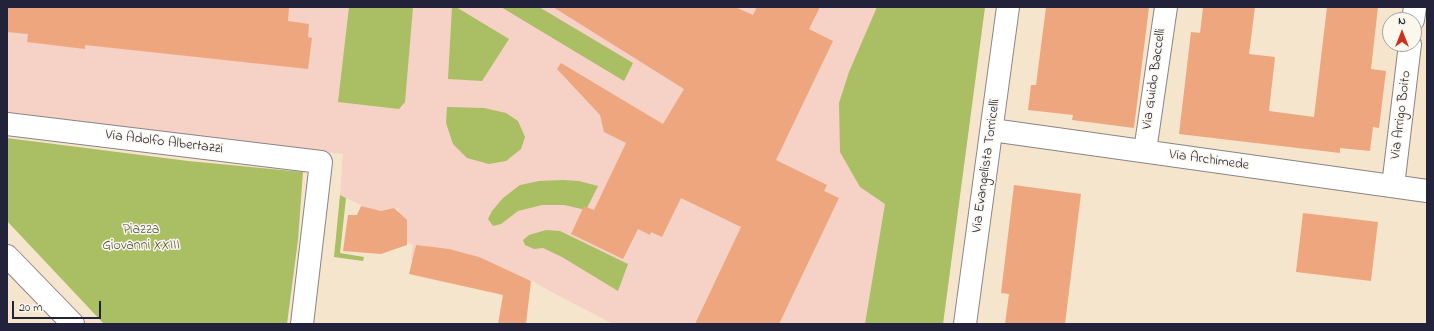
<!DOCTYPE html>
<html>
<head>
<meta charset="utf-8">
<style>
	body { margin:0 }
	#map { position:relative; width:1434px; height:331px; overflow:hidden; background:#f6e5cd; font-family:"Indie Flower",sans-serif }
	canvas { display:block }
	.frame { position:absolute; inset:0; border:8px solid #22223b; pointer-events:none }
	.north { position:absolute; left:1382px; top:12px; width:40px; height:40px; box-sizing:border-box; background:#fbf7ec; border:1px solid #a4a2a5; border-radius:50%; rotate:0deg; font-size:11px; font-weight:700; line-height:16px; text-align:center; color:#22223b }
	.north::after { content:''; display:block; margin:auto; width:14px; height:18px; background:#c8321e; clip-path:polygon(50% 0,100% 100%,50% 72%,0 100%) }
	.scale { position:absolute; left:12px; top:301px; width:89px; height:18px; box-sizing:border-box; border:2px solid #22223b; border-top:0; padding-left:5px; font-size:12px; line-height:14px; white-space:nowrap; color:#22223b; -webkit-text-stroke:3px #fbf7ec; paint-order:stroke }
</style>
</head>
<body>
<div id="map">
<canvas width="1434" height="331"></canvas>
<div class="frame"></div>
<div class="north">N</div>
<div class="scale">20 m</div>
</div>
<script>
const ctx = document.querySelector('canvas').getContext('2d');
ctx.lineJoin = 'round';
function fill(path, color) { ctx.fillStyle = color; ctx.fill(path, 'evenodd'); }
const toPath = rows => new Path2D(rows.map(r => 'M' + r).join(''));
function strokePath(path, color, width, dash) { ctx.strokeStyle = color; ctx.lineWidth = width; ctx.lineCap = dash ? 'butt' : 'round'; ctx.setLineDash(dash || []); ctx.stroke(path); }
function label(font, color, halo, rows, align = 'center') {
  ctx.font = font + ' "Indie Flower",sans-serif'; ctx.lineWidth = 3; ctx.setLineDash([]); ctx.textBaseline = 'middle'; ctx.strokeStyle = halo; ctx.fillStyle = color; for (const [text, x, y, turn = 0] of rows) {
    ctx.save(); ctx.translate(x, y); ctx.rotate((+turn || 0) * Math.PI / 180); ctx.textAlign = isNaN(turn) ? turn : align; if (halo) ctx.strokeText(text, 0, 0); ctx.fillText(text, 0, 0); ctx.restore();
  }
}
const built = toPath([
	[7,7,985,7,943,324,613,324,546,289,531,280,508,277,490,279,411,260,413,245,407,242,406,220,398,216,399,208,381,211,374,210,367,208,340,195,343,154,7,113]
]);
const green = toPath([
	[349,7,413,7,405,102,399,109,338,102],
	[452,7,456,7,509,39,482,81,448,79],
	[501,7,539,7,633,63,624,81],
	[877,7,985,7,943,324,865,324,885,204,860,187,840,152,839,103,849,72],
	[447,107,484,108,506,113,518,121,525,137,521,149,506,161,489,164,467,158,453,144,446,123],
	[7,138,188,161,303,172,298,240,287,324,104,324,7,221],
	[563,180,579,181,598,186,586,210,564,205,542,205,518,211,501,224,493,226,488,219,492,211,503,198,520,185,539,181],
	[340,195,346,198,340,253,364,257,363,261,334,257],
	[546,230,560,231,628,264,618,291,562,257,543,248,534,249,525,245,523,240,529,235]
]);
const building = toPath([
	[7,7,289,7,288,21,309,24,308,37,312,38,308,69,85,45,85,49,27,42,28,34,7,32],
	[553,7,735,7,753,15,757,7,820,7,809,29,833,41,776,160,827,185,824,191,839,198,779,324,695,324,741,227,681,198,662,237,651,232,650,235,638,229,623,259,571,234,584,206,594,210,626,143,604,132,600,115,557,69,561,63,663,124,684,89],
	[1046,7,1149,7,1134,128,1072,120,1073,115,1028,110,1031,85,1036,85],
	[1203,7,1255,7,1249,54,1275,57,1269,111,1314,117,1327,7,1378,7,1371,69,1386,71,1379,128,1373,127,1370,151,1340,148,1340,153,1179,134,1191,32,1200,33],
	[1014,185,1081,194,1065,324,1005,324,1009,294,1001,293],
	[361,206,381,211,394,208,407,220,407,245,381,254,343,251,348,215,357,215],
	[1303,213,1378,222,1371,281,1296,272],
	[416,245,449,249,479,257,531,281,526,324,498,324,503,295,409,274]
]);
const minor = toPath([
	[1413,20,1415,7],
	[7,124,321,162,302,324],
	[992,130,1427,191],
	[1145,151,1166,7],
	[1393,186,1410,44],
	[7,256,73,324],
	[965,324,1008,7]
]);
const streetNames = [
	["Via Guido Baccelli",1155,79,-82],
	["Via Arrigo Boito",1402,115,-83],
	["Via Adolfo Albertazzi",164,143,7],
	["Via Archimede",1209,161,8],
	["Via Evangelista Torricelli",987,166,-82]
];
const parkNames = [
	["Piazza",141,231],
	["Giovanni XXIII",141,247]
];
fill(built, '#f6d1c5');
fill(green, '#aabe63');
fill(building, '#eea67f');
strokePath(minor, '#8c8484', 24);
strokePath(minor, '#fff', 22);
label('14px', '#22223b', '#fbf7ec', streetNames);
label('14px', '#525949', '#fbf7ec', parkNames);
</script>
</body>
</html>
